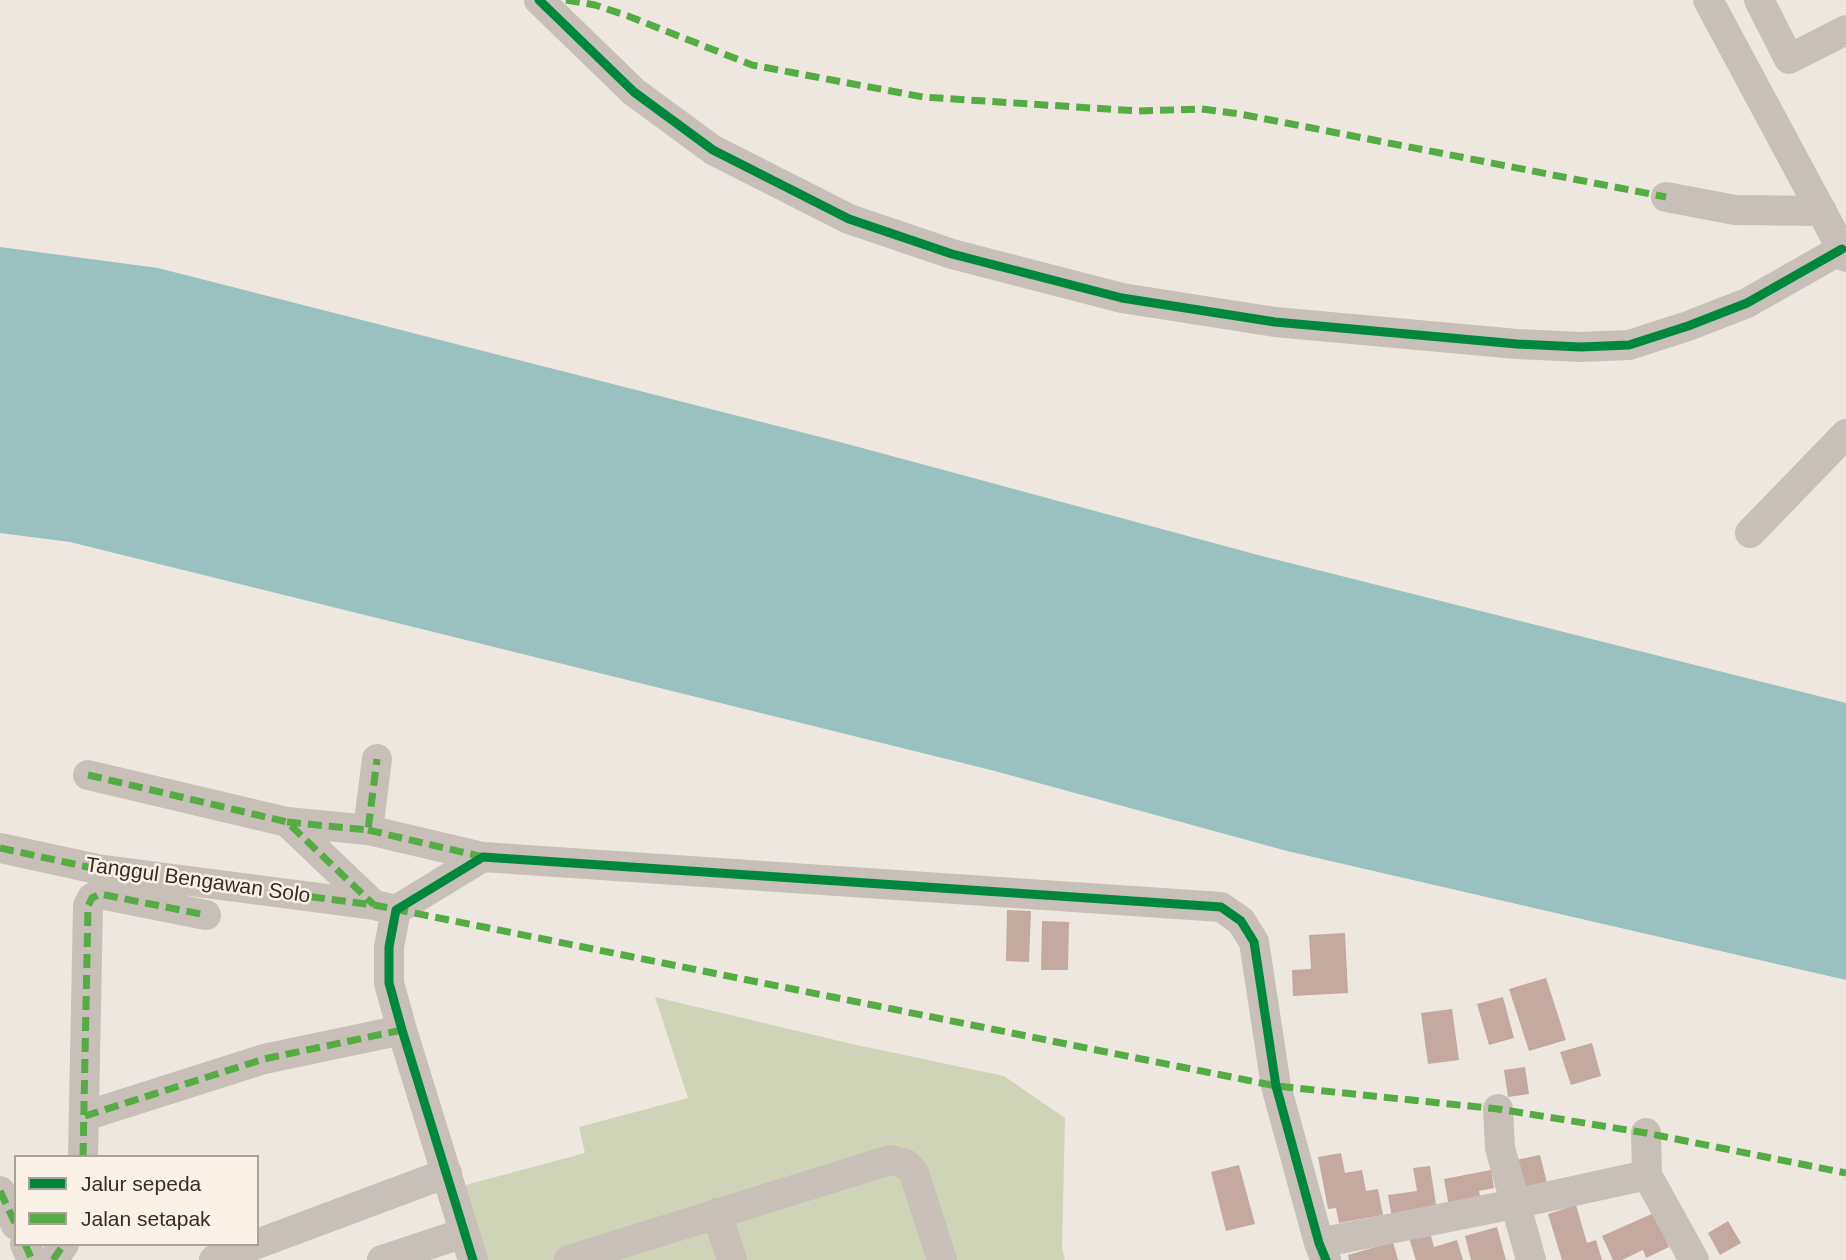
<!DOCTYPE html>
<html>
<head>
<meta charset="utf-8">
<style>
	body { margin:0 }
	#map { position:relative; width:1846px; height:1260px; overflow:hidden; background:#eee7df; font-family:Arial,sans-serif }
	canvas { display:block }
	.legend { position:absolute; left:14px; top:1155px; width:245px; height:91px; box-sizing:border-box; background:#fbf1e6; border:2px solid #ada299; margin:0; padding:9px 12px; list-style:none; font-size:21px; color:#372c26 }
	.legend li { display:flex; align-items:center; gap:14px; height:35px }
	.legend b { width:35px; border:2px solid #ada299 }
</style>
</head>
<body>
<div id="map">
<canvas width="1846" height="1260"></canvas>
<ul class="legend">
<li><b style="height:9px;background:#00873e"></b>Jalur sepeda</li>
<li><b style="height:9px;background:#55ab44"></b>Jalan setapak</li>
</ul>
</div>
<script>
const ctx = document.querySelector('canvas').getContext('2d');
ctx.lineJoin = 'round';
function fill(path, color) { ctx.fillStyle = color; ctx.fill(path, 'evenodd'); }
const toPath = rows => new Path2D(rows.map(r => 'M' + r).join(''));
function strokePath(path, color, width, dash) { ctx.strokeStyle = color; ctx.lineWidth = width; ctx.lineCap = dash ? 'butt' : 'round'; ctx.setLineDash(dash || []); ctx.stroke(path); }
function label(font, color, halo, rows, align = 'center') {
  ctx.font = font + ' Arial,sans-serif'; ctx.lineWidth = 5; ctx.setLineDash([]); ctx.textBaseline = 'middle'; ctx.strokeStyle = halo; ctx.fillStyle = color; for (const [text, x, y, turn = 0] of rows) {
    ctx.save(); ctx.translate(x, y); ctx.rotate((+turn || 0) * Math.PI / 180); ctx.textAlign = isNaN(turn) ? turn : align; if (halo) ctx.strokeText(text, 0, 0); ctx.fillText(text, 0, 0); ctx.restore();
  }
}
const green = toPath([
	[655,997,852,1044,1004,1076,1065,1118,1062,1248,1065,1260,486,1260,462,1186,585,1153,579,1127,688,1098]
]);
const water = toPath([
	[0,247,158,268,840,442,1258,555,1846,703,1846,980,1287,851,991,770,70,542,0,533]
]);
const building = toPath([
	[1007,910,1031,911,1029,962,1006,961],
	[1042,921,1069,922,1068,970,1041,970],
	[1345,933,1348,993,1293,996,1292,970,1311,969,1309,935],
	[1546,978,1566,1040,1529,1051,1509,989],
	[1503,997,1514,1038,1489,1045,1477,1004],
	[1452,1009,1459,1060,1428,1064,1421,1013],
	[1592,1043,1601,1076,1571,1085,1560,1052],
	[1525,1067,1529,1094,1508,1097,1504,1070],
	[1341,1153,1345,1173,1362,1170,1366,1191,1378,1189,1383,1215,1339,1223,1336,1208,1328,1209,1318,1157],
	[1540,1155,1548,1187,1523,1193,1516,1160],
	[1239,1165,1255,1224,1226,1231,1211,1172],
	[1430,1166,1437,1211,1392,1218,1388,1195,1417,1191,1413,1168],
	[1491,1170,1494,1188,1479,1191,1481,1201,1449,1207,1444,1179],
	[1576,1205,1587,1243,1596,1240,1602,1260,1562,1260,1548,1214],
	[1654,1213,1669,1247,1646,1258,1643,1250,1622,1260,1613,1260,1602,1236],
	[1728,1221,1741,1243,1720,1255,1708,1233],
	[1497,1227,1506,1260,1471,1260,1465,1236],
	[1430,1232,1434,1247,1457,1240,1463,1260,1416,1260,1409,1238],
	[1393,1242,1398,1260,1349,1260,1348,1255]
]);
const minor = toPath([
	[539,0,634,92,713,150,849,219,952,254,1122,298,1275,322,1517,344,1581,347,1629,345,1688,326,1747,303,1842,249],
	[1708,0,1846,257],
	[1759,0,1789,59,1846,30],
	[1666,197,1735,210,1822,211],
	[1750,533,1846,434],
	[88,775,287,822,374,905],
	[287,822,368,830,377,759],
	[368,830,483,857],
	[0,848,97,869,374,905,396,910],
	[1498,1109,1500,1148,1531,1260],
	[85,1116,264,1059,402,1030],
	[1646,1133,1647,1175,1694,1260],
	[83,1157,88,906,92,898,100,894,206,915],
	[0,1191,16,1225],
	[717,1213,732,1260],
	[1319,1243,1514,1204,1647,1175],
	[25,1244,32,1260],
	[257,1244,447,1173],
	[53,1260,64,1244],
	[214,1260,257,1244],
	[382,1260,464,1233],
	[473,1260,402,1030,389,983,389,947,396,910,483,857,1221,907,1241,921,1254,942,1276,1086,1319,1243,1326,1260],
	[569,1260,890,1160,906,1164,914,1173,942,1260]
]);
const quiet = toPath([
	[566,0,595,5,628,16,752,65,923,97,1138,111,1202,109,1240,114,1666,197],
	[88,775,287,822,374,905],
	[287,822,368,830,377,759],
	[368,830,483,857],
	[0,848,97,869,374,905,1276,1086,1498,1109,1646,1133,1846,1173],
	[85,1116,264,1059,402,1030],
	[83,1157,88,906,92,898,100,894,206,915],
	[0,1191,16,1225],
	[25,1244,32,1260],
	[53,1260,64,1244]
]);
const cycleway = toPath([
	[539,0,634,92,713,150,849,219,952,254,1122,298,1275,322,1517,344,1581,347,1629,345,1688,326,1747,303,1842,249],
	[473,1260,402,1030,389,983,389,947,396,910,483,857,1221,907,1241,921,1254,942,1276,1086,1319,1243,1326,1260]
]);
const streetNames = [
	["Tanggul Bengawan Solo",198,881,8]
];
fill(green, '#cfd4b8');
fill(water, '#99c1c0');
fill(building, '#c3a99f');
strokePath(minor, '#c7bfb8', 30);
strokePath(quiet, '#55ab44', 7, [14, 7]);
strokePath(cycleway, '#00873e', 9);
label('21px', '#372c26', '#fbf1e6', streetNames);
</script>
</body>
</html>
